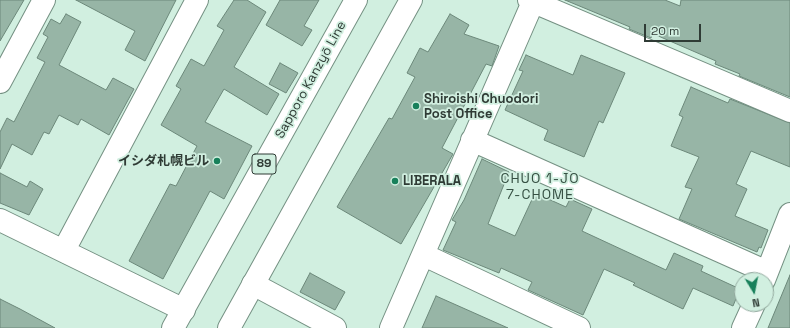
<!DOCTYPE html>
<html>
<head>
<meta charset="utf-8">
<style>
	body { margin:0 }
	#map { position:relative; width:790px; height:328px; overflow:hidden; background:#d1efe0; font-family:"Space Grotesk",sans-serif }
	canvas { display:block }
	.north { position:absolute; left:734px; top:272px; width:40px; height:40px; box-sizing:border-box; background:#d1efe0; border:1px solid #90a79c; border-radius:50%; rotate:170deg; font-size:11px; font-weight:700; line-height:16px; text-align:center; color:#2f3b35 }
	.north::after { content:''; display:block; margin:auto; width:14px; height:18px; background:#18805b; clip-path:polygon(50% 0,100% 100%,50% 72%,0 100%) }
	.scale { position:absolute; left:644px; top:24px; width:57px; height:18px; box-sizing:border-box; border:2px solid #2f3b35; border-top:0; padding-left:5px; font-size:12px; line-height:14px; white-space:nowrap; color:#2f3b35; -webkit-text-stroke:3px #d1efe0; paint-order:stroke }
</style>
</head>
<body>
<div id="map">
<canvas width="790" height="328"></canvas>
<div class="north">N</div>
<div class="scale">20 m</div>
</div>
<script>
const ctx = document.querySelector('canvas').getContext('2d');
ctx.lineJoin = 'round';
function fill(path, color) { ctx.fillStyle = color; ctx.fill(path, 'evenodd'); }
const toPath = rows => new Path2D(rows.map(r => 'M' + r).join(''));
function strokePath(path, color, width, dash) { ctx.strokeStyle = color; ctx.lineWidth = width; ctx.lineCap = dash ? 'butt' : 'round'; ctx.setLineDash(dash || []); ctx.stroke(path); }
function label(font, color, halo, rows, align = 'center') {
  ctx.font = font + ' "Space Grotesk","Noto Sans JP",sans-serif'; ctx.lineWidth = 3.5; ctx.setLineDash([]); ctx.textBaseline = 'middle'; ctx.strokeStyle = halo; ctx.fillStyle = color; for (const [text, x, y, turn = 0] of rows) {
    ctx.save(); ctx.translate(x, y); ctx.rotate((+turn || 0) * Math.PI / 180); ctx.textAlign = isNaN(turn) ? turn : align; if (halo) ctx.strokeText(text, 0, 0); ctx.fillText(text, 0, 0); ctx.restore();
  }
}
const building = toPath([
	[0,0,24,0,0,41,0,0],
	[76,0,176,0,145,61,125,50,135,31,76,0],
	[234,0,247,0,266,12,234,67,279,94,267,115,224,89,205,122,252,146,224,199,210,191,163,279,129,261,170,184,176,186,197,146,161,125,181,89,176,86,191,59,204,66,224,30,217,26,234,0],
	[280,0,319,0,304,26,312,30,302,46,266,25,280,0],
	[565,0,665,0,680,6,681,0,790,0,790,97,739,76,740,74,715,64,716,61,656,35,652,34,651,38,629,29,630,27,565,0],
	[66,14,81,22,59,65,106,90,113,78,134,89,109,135,81,119,78,125,59,115,49,134,44,132,32,155,12,144,0,169,0,132,7,118,14,122,45,62,37,58,48,37,43,34,51,19,60,24,66,14],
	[450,14,469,25,464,34,499,46,492,66,486,64,442,148,453,154,401,244,337,207,389,118,392,119,415,77,407,73,420,48,428,52,450,14],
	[526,55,573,75,581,55,625,73,603,123,599,121,584,157,544,140,548,130,505,110,523,71,519,70,526,55],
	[280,63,298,73,286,93,269,84,280,63],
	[691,87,728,103,730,99,790,123,790,167,751,151,736,184,747,189,735,216,768,230,761,248,759,247,757,252,679,219,692,189,685,187,699,157,671,146,683,117,679,115,691,87],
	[482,159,509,172,488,224,515,236,535,193,566,207,570,199,592,209,582,231,666,270,674,253,703,266,701,271,740,289,733,306,693,288,683,309,633,285,635,283,604,269,583,315,528,290,532,282,501,268,499,273,443,250,456,222,452,220,464,200,482,159],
	[0,173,27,187,30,181,43,189,29,215,0,203,0,173],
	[310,273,345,292,335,310,300,292,310,273],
	[790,275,790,328,768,328,790,275],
	[436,296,508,328,422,328,436,296],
	[0,299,20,309,55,328,0,328,0,299]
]);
const minor = toPath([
	[529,0,790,111],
	[0,82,44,0],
	[472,140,767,272],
	[0,220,184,310],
	[64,250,197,0],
	[424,255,579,328],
	[764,280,790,214],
	[253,284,335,328],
	[391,328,533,2],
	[743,328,754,304]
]);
const major = toPath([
	[173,328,356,0],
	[229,328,411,0]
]);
const markers = [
	[416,106,4,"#18805b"],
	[217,161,4,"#18805b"],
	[395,181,4,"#18805b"]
];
const shields = [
	[264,164,24]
];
const shieldNames = [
	["89",264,164]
];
const streetNames = [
	["Sapporo Kanzyō Line",311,80,-61]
];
const poiNames = [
	["Shiroishi Chuodori",424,99],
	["Post Office",424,114],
	["イシダ札幌ビル",209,161,"right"],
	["LIBERALA",403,181]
];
const neighbourhoodNames = [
	["CHUO 1-JO",540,179],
	["7-CHOME",540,195]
];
fill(building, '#97b5a6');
strokePath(building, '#6c887a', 1);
strokePath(minor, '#759183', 24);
strokePath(major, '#759183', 24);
strokePath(minor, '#fff', 22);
strokePath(major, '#fff', 22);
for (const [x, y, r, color] of markers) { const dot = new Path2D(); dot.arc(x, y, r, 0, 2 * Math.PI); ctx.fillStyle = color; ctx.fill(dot); strokePath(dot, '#d1efe0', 1.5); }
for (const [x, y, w] of shields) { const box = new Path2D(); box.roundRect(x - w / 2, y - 10, w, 20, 3); ctx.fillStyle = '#d1efe0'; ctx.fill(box); strokePath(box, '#2f3b35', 1); }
label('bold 12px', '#2f3b35', null, shieldNames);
label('13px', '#2f3b35', '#d1efe0', streetNames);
label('bold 13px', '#2f3b35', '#d1efe0', poiNames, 'left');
ctx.letterSpacing = '1px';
label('14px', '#365043', '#d1efe0', neighbourhoodNames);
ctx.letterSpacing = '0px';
</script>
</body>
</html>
